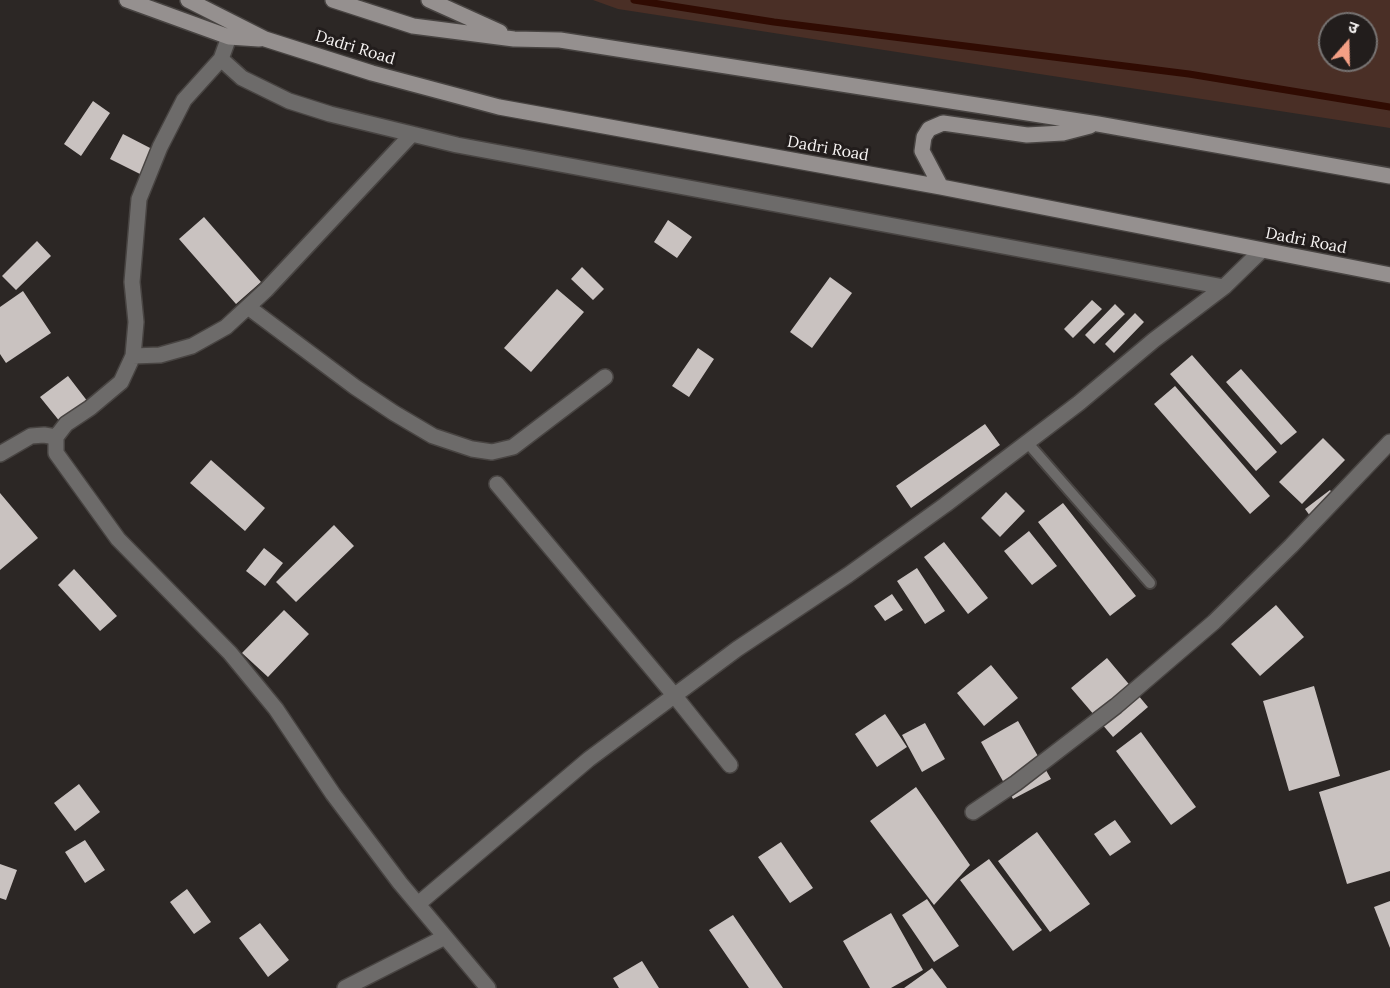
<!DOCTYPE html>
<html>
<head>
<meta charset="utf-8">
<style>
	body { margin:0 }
	#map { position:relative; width:1390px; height:988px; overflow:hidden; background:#2c2725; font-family:Lora,"Noto Sans Devanagari",serif }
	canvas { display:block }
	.north { position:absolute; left:1318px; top:12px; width:60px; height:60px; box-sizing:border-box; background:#221d1c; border:2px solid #777372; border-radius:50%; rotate:20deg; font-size:16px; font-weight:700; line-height:24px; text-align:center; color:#f7f4f3 }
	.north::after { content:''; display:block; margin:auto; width:21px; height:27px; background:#f39f85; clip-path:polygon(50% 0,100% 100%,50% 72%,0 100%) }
</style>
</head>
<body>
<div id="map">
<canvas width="1390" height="988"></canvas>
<div class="north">उ</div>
</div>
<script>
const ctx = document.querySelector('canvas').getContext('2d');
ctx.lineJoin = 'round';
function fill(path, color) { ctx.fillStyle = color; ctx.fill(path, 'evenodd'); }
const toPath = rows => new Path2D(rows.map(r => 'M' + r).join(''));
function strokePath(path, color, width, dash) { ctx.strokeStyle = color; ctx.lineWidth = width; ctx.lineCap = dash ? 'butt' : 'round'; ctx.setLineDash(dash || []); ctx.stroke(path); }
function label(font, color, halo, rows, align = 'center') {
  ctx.font = font + ' Lora,serif'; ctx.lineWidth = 6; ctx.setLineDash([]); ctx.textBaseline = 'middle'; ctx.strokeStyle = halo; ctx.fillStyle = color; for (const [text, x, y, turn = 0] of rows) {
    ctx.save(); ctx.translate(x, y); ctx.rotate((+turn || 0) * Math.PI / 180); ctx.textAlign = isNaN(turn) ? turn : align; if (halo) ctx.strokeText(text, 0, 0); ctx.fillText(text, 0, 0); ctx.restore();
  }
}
const green = toPath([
	[593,0,1390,0,1390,128,618,9],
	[1330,24,1366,24,1366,60,1330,60]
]);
const stream = toPath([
	[634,0,774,22,1189,74,1390,107]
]);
const building = toPath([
	[93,101,110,113,81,156,64,144],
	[123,134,154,150,142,175,110,159],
	[204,217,261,282,236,304,179,239],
	[668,220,692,237,677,258,654,242],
	[37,241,51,256,16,290,2,276],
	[582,267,604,289,593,300,571,279],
	[830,277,852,293,812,348,790,332],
	[557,289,584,312,531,372,504,348],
	[23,291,51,333,6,363,0,354,0,307],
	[1092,300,1102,309,1073,338,1064,329],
	[1115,304,1125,314,1094,344,1085,335],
	[1135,313,1144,322,1114,353,1105,344],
	[698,348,714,359,689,397,672,386],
	[1192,355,1277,452,1256,471,1170,374],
	[1241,369,1297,432,1281,445,1226,382],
	[68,376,88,402,61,423,40,397],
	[1175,386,1270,496,1250,514,1154,404],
	[985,424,1000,445,911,508,896,486],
	[1323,438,1345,460,1302,504,1279,482],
	[211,460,265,508,245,531,190,483],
	[1330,490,1339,502,1313,520,1305,509],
	[1006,492,1025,511,1000,537,981,518],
	[0,493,38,538,0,570],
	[1063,503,1136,596,1110,616,1038,522],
	[334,525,354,546,296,602,276,582],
	[1029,531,1057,566,1032,585,1004,551],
	[944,542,988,598,968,614,924,557],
	[264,548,283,563,265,586,246,571],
	[917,568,945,611,925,624,897,581],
	[74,569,117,616,100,631,58,585],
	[892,594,903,610,885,621,874,606],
	[1276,605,1304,637,1260,676,1231,644],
	[284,610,309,634,268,677,242,653],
	[1107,658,1148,707,1113,737,1071,688],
	[991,665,1018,698,984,726,957,693],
	[1314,686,1340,776,1289,791,1263,701],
	[885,714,907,747,877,767,855,734],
	[1018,721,1051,779,1013,799,981,742],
	[925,723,945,759,922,772,902,735],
	[1141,732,1196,807,1171,825,1116,751],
	[1390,770,1390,871,1347,884,1319,792],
	[79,784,100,812,75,831,54,803],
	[916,787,970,865,934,905,870,821],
	[1115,820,1131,842,1110,856,1094,834],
	[1037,832,1090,904,1050,932,998,861],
	[85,840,105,870,85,883,65,852],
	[781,842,813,888,790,903,758,857],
	[989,859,1042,930,1013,951,960,880],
	[0,864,17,870,6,900,0,898],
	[187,889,211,922,194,934,170,902],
	[927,899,959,946,934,962,902,915],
	[1390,901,1390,948,1374,907],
	[891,913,923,970,891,988,870,988,843,941],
	[733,915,783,988,749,988,709,930],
	[260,923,289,960,268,977,239,938],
	[642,961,659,988,619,988,613,978],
	[932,968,947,988,904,988]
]);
const lane = toPath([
	[1026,441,1150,583]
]);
const street = toPath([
	[229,37,221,59,184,100,160,147,139,199,132,282,136,322,133,356,121,382,90,408,66,424,56,437,56,453,118,539,230,653,276,709,333,794,400,883,488,988],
	[221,59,242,78,289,101,330,114,457,145,1224,287],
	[248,307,355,387,394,413,433,436,472,449,492,452,513,447,605,377],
	[133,356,160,355,192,346,226,327,266,290,412,134],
	[0,454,31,436,44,435,56,437],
	[497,484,674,695,730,765],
	[973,812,1016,783,1116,706,1214,622,1291,546,1390,442],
	[418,904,589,759,737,649,848,575,945,505,1079,403,1154,340,1224,287,1261,251],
	[345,988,445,937]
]);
const secondary = toPath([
	[127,0,229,37,259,39],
	[188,0,265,39,372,73,499,107,941,187,1390,275],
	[333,0,413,26,514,39,560,40,1098,124,1390,176],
	[429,0,500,32],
	[941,187,922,151,924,137,929,129,943,123,1027,135,1063,133,1090,126]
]);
const streetNames = [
	["Dadri Road",355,48,17],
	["Dadri Road",828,149,10],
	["Dadri Road",1306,241,11]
];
fill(green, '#4a2f26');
strokePath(stream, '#300b02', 7);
fill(building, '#c9c2c0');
strokePath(lane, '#484442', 14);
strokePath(street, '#484442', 18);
strokePath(secondary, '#484442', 18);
strokePath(lane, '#6d6b6a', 10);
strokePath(street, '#6d6b6a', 15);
strokePath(secondary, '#95908f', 15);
label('16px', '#f7f4f3', '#221d1c', streetNames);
</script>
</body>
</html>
